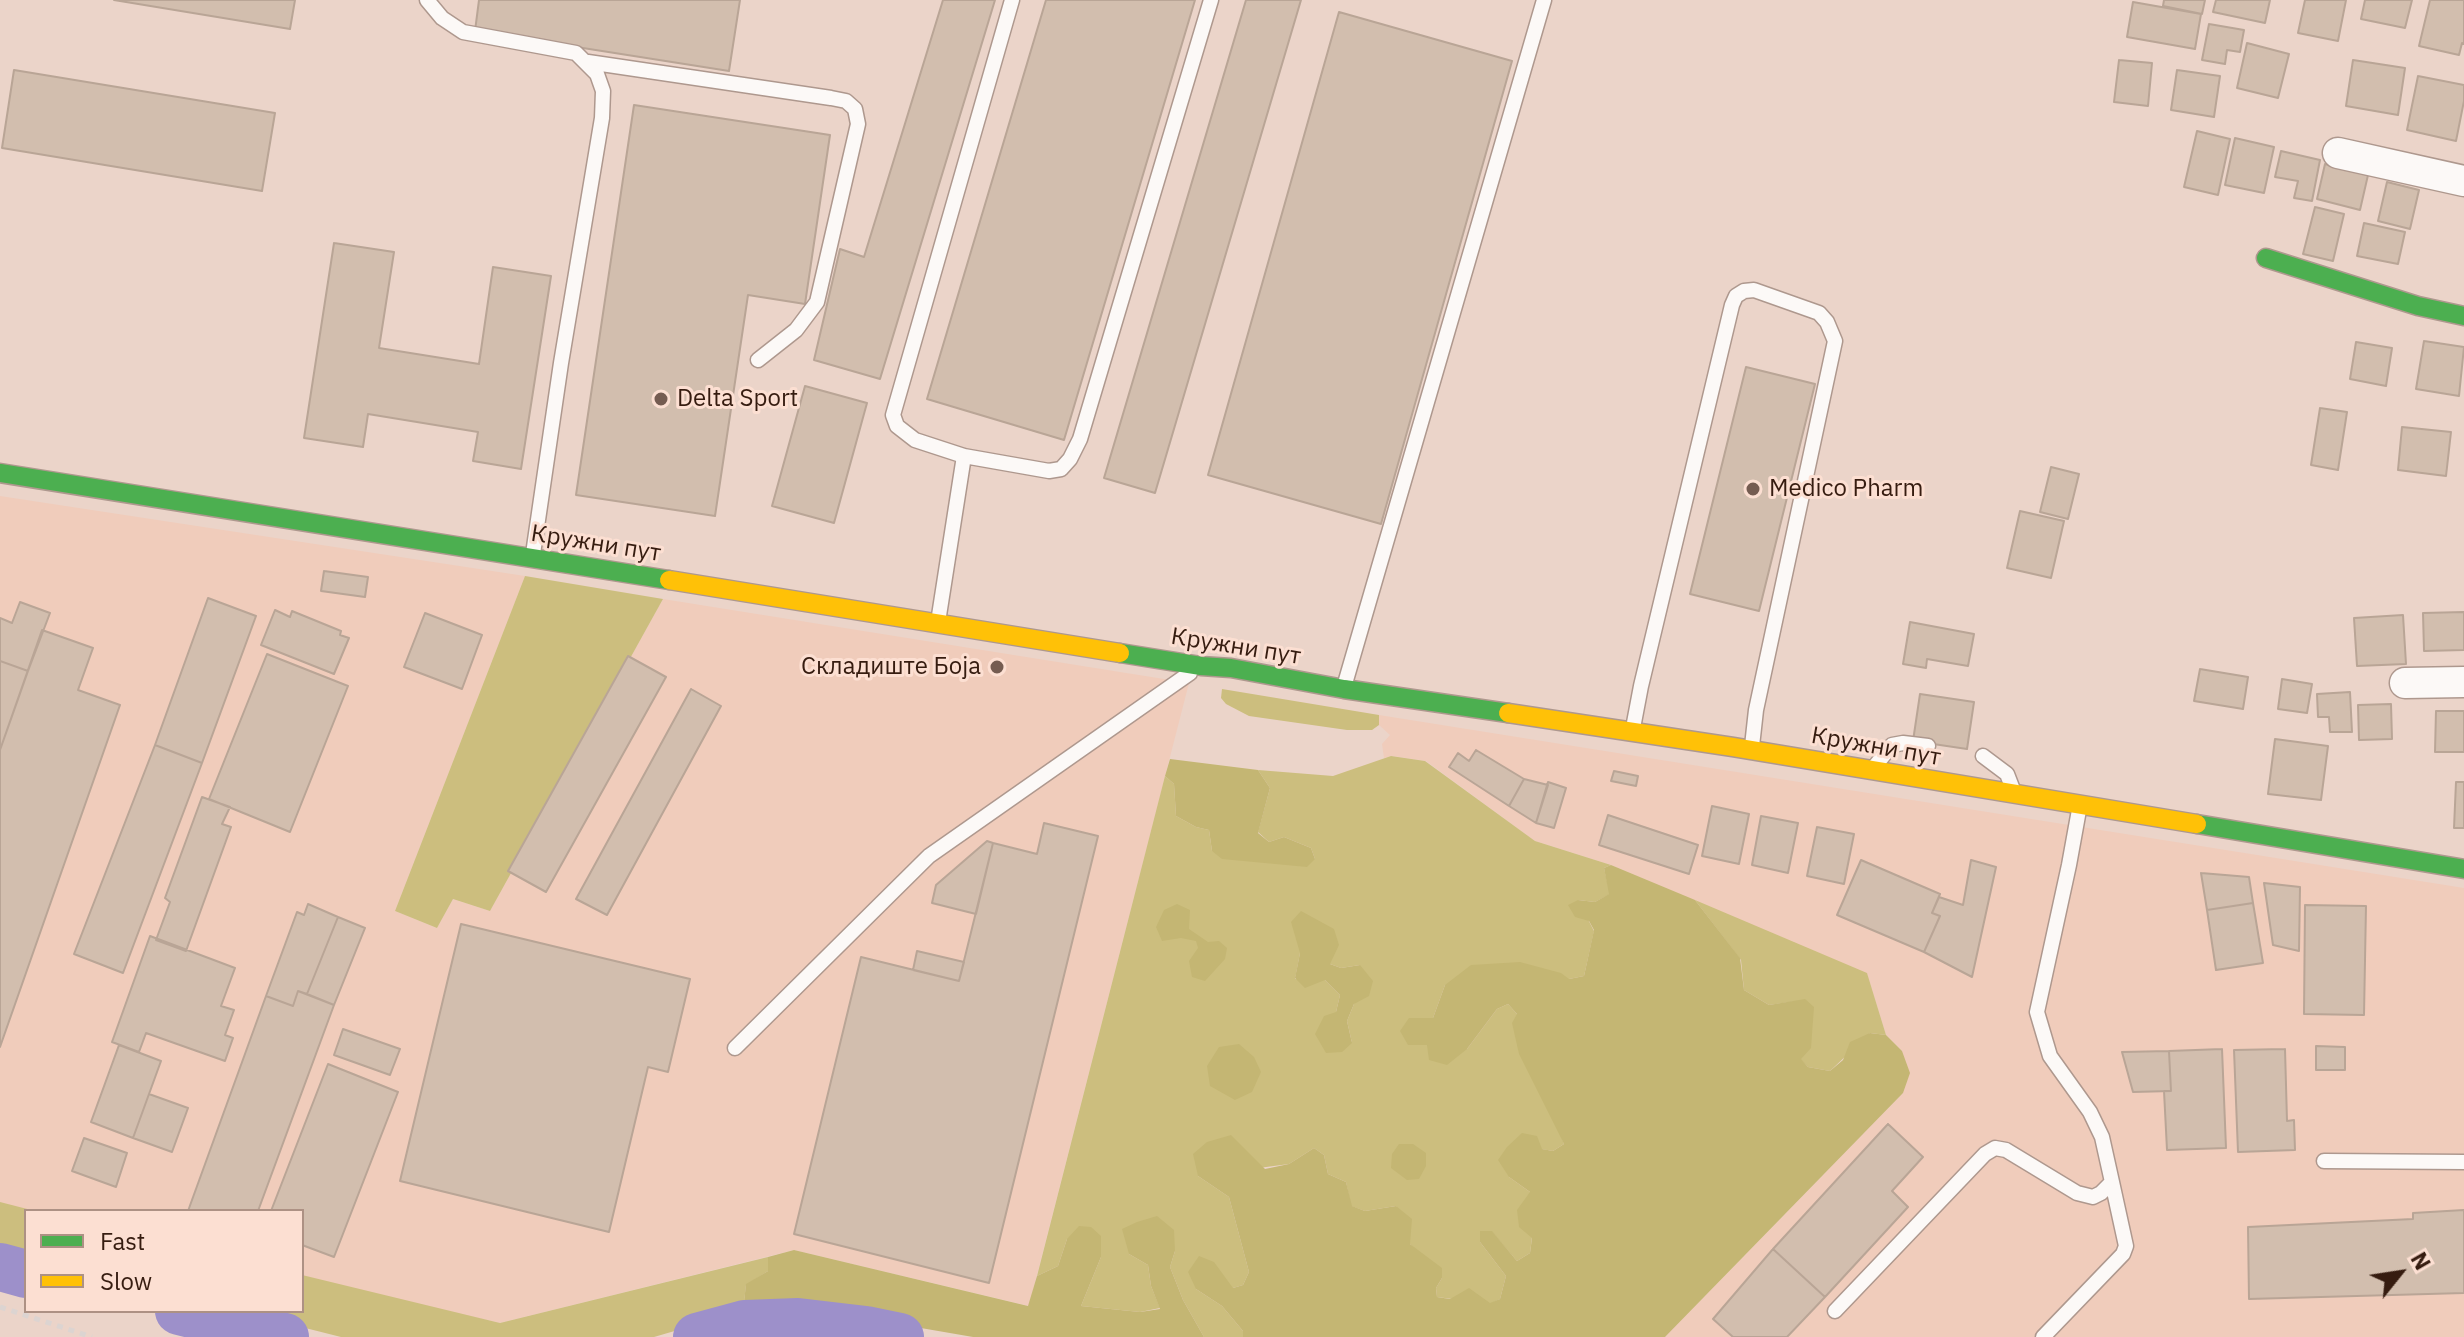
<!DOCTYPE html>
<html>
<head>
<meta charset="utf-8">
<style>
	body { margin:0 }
	#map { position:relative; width:2464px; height:1337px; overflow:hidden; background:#ebd4c9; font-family:"IBM Plex Sans",sans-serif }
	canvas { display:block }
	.legend { position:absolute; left:24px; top:1209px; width:280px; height:104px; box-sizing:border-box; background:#fcdfd2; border:2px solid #ad9184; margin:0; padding:10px 14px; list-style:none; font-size:24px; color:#361c10 }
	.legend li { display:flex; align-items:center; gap:16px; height:40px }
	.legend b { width:40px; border:2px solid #ad9184 }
	.north { position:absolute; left:2360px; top:1233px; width:80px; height:80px; -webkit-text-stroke:6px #fcdfd2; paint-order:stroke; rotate:60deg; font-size:22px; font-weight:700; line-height:32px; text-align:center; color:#361c10 }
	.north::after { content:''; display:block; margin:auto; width:28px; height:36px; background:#361c10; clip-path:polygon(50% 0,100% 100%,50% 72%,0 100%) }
</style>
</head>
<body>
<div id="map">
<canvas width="2464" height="1337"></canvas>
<ul class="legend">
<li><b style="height:10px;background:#4caf50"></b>Fast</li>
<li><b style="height:10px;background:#ffc107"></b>Slow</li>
</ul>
<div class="north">N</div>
</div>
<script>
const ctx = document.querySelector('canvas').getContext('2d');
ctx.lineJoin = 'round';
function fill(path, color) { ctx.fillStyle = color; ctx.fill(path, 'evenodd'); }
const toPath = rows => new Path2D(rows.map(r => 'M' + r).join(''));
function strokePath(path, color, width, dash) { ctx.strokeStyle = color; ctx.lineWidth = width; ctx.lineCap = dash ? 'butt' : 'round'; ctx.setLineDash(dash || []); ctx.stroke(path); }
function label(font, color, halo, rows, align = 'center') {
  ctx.font = font + ' "IBM Plex Sans",sans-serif'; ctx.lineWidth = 6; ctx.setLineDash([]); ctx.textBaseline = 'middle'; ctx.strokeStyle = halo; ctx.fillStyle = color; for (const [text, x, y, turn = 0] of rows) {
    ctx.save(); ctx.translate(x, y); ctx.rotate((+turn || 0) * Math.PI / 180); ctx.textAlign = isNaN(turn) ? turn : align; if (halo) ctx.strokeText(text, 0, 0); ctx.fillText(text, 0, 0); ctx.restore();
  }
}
const built = toPath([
	[0,496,525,576,395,911,437,928,453,899,490,911,663,599,1189,683,1029,1306,794,1250,500,1323,302,1279,302,1211,0,1209],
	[1379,715,2464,888,2464,1337,1665,1337,1903,1093,1902,1051,1886,1035,1867,974,1611,865,1535,841,1426,761,1392,756,1384,758,1382,744,1390,735,1379,725]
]);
const green = toPath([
	[525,576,663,599,490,911,453,899,437,928,395,911],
	[1222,689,1379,715,1379,725,1372,730,1347,730,1249,716,1226,704,1221,698],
	[1391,756,1425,761,1535,841,1611,865,1604,868,1610,894,1595,902,1578,900,1594,931,1584,976,1569,979,1445,985,1433,1018,1427,1045,1467,1049,1497,1009,1508,1004,1517,1014,1564,1144,1553,1151,1541,1149,1509,1177,1530,1192,1532,1237,1530,1253,1517,1261,1492,1232,1480,1242,1506,1276,1500,1299,1490,1304,1437,1297,1436,1288,1442,1278,1410,1244,1396,1206,1365,1211,1351,1206,1346,1182,1328,1174,1324,1155,1314,1148,1289,1164,1198,1176,1229,1197,1249,1272,1243,1285,1233,1288,1196,1289,1222,1306,1243,1331,1243,1337,1204,1337,1183,1300,1170,1267,1175,1251,1129,1254,1148,1265,1151,1286,1160,1308,1140,1312,1081,1306,1101,1257,1067,1239,1058,1266,1037,1276,1165,776,1174,784,1176,816,1196,827,1209,830,1212,851,1315,859,1311,848,1284,837,1269,842,1258,832,1270,788,1258,770,1333,776],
	[1300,953,1341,968,1360,965,1354,1004,1347,1021,1352,1043,1336,1012,1340,995,1325,980,1295,979],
	[1695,900,1867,973,1886,1035,1870,1033,1830,1071,1808,1067,1800,1059,1804,1000,1769,1005,1744,990,1741,960],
	[0,1202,35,1211,26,1211,26,1257,0,1251],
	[768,1257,768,1271,746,1285,743,1311,654,1337,341,1337,238,1311,302,1311,302,1275,500,1323]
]);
const forest = toPath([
	[1170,759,1258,770,1270,788,1258,833,1269,842,1284,837,1311,848,1315,859,1307,867,1222,859,1212,851,1209,830,1196,827,1176,816,1174,784,1165,776],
	[1611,865,1695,900,1740,958,1744,990,1769,1005,1805,999,1814,1007,1811,1048,1801,1059,1808,1067,1830,1071,1843,1060,1850,1042,1870,1033,1886,1035,1902,1051,1910,1073,1903,1093,1665,1337,1243,1337,1243,1331,1222,1306,1196,1289,1188,1272,1199,1256,1214,1262,1233,1288,1243,1285,1249,1272,1229,1197,1198,1176,1193,1154,1207,1142,1231,1135,1265,1169,1289,1164,1314,1148,1324,1155,1328,1174,1346,1182,1352,1206,1365,1211,1396,1206,1412,1219,1410,1244,1442,1268,1442,1278,1436,1288,1437,1297,1450,1299,1469,1288,1490,1303,1500,1299,1506,1276,1480,1242,1480,1231,1492,1231,1517,1261,1530,1253,1532,1238,1519,1227,1517,1210,1530,1192,1509,1177,1498,1160,1507,1147,1522,1133,1537,1136,1542,1149,1553,1151,1564,1144,1519,1054,1512,1023,1517,1014,1508,1004,1497,1009,1467,1049,1447,1065,1429,1060,1427,1045,1408,1045,1400,1031,1409,1018,1433,1018,1445,985,1471,965,1520,962,1561,973,1569,979,1584,976,1594,930,1589,921,1575,917,1568,905,1578,900,1595,902,1609,894,1604,868],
	[1177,904,1190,910,1189,929,1208,942,1219,941,1227,948,1225,959,1205,981,1192,977,1189,961,1198,948,1196,941,1181,938,1162,941,1156,927,1164,910],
	[1301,911,1334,929,1339,945,1330,964,1341,968,1360,965,1373,981,1369,996,1354,1004,1347,1021,1352,1043,1342,1052,1326,1053,1315,1034,1324,1016,1336,1012,1340,995,1325,980,1305,988,1295,978,1300,953,1291,922],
	[1239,1044,1254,1057,1261,1072,1252,1092,1235,1100,1210,1086,1207,1066,1219,1047],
	[1399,1144,1413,1144,1426,1153,1426,1166,1419,1179,1407,1180,1391,1168,1392,1154],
	[1157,1216,1174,1230,1175,1251,1170,1267,1183,1300,1204,1337,973,1337,805,1308,743,1311,746,1284,768,1271,768,1257,794,1250,1028,1306,1037,1276,1058,1266,1067,1239,1079,1226,1091,1227,1101,1236,1101,1257,1081,1306,1140,1312,1160,1309,1151,1286,1148,1265,1129,1254,1122,1229,1137,1222]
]);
const river = toPath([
	[0,1267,26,1274],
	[179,1311,285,1337],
	[697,1337,745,1324,798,1322,866,1330,900,1337]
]);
const building = toPath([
	[114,0,295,0,290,29,114,0],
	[479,0,740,0,729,71,475,31,479,0],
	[943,0,995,0,880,379,814,360,840,249,864,257,943,0],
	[1046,0,1195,0,1064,440,927,399,1046,0],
	[1246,0,1301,0,1155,493,1104,478,1246,0],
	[2164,0,2205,0,2202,14,2163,6,2164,0],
	[2216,0,2270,0,2265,23,2213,12,2216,0],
	[2305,0,2346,0,2338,41,2298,33,2305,0],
	[2365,0,2412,0,2405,28,2361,19,2365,0],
	[2430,0,2464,0,2464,44,2462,43,2459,55,2419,46,2430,0],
	[2133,2,2201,14,2195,49,2127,37,2133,2],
	[1339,12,1512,61,1381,524,1208,475,1339,12],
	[2209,24,2244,30,2240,52,2227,50,2225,64,2202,60,2209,24],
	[2247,43,2289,54,2278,98,2237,88,2247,43],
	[2119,60,2152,63,2148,106,2114,102,2119,60],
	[2353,60,2405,68,2398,115,2346,106,2353,60],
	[14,70,275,113,262,191,2,148,14,70],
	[2177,70,2220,76,2214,117,2171,110,2177,70],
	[2418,76,2464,85,2464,101,2456,141,2407,130,2418,76],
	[634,105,830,135,805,304,748,295,715,516,576,495,634,105],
	[2197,131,2230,139,2218,195,2184,187,2197,131],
	[2235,138,2274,147,2264,193,2225,185,2235,138],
	[2281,151,2320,160,2312,201,2294,198,2298,181,2275,177,2281,151],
	[2325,164,2368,175,2360,210,2317,199,2325,164],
	[2387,182,2419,190,2410,229,2378,221,2387,182],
	[2315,207,2344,214,2333,261,2303,254,2315,207],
	[2364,223,2405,232,2398,264,2357,256,2364,223],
	[334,243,394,252,379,348,479,364,493,267,551,276,521,469,473,461,478,432,368,414,363,447,304,438,334,243],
	[2424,341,2464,347,2459,396,2416,389,2424,341],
	[2356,342,2392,348,2386,386,2350,379,2356,342],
	[1746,367,1815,384,1759,611,1690,594,1746,367],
	[805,386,867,403,834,523,772,506,805,386],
	[2320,408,2347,412,2338,470,2311,465,2320,408],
	[2402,427,2451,432,2446,476,2398,470,2402,427],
	[2051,467,2079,474,2068,519,2040,512,2051,467],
	[2020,511,2064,521,2051,578,2007,568,2020,511],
	[324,571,368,577,365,597,321,591,324,571],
	[208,598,256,616,202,763,155,745,208,598],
	[20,602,50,613,28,671,0,661,0,618,12,623,20,602],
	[275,610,290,617,292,611,341,631,340,635,349,638,334,674,261,645,275,610],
	[2464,612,2464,650,2424,651,2423,613,2464,612],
	[425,613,482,635,462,689,404,667,425,613],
	[2403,615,2406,664,2357,666,2354,618,2403,615],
	[1910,622,1974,634,1968,666,1927,659,1926,668,1903,664,1910,622],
	[42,630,93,648,78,690,120,705,0,1047,0,750,42,630],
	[267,654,348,686,290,832,209,799,267,654],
	[628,656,666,677,546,892,508,871,628,656],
	[0,661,28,671,0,750,0,661],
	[2200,669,2248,677,2243,709,2194,701,2200,669],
	[2282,679,2312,684,2307,713,2278,709,2282,679],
	[691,689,721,706,607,915,576,899,691,689],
	[2350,692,2352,732,2330,732,2329,717,2318,717,2317,694,2350,692],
	[1920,694,1974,702,1967,749,1913,741,1920,694],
	[2391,704,2392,739,2359,740,2358,705,2391,704],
	[2436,711,2464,711,2464,752,2435,752,2436,711],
	[2275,739,2328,746,2321,800,2268,794,2275,739],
	[155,745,202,763,123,973,74,954,155,745],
	[1476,750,1524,779,1509,806,1449,767,1458,753,1469,761,1476,750],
	[1614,771,1638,776,1636,786,1611,781,1614,771],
	[1524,779,1548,785,1536,823,1509,806,1524,779],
	[1548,782,1566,788,1554,828,1536,823,1548,782],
	[2456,782,2464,782,2464,828,2454,828,2456,782],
	[202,797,230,807,222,824,231,827,186,951,156,940,170,902,165,898,202,797],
	[1712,806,1749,814,1739,864,1702,856,1712,806],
	[1608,815,1698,845,1689,874,1599,845,1608,815],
	[1761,816,1798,823,1788,873,1752,865,1761,816],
	[1044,823,1098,836,989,1283,794,1234,861,957,959,981,993,843,1037,854,1044,823],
	[1817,827,1854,834,1844,884,1807,876,1817,827],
	[987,841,993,843,976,914,932,903,936,885,987,841],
	[1861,860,1940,894,1932,913,1940,916,1924,952,1837,915,1861,860],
	[1971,860,1996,867,1972,977,1924,952,1940,916,1932,913,1939,897,1963,905,1971,860],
	[2201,873,2249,877,2253,903,2207,910,2201,873],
	[2264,883,2300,887,2299,951,2273,945,2264,883],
	[2253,903,2263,963,2216,970,2207,910,2253,903],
	[308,904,338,917,307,994,298,991,293,1006,266,996,297,912,304,915,308,904],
	[2305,905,2366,906,2364,1015,2304,1014,2305,905],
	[338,917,365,928,334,1005,307,994,338,917],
	[461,924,690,979,668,1072,648,1067,609,1232,400,1181,461,924],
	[150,936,235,968,221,1006,234,1010,225,1035,233,1038,225,1061,146,1033,139,1052,112,1042,150,936],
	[917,951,964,962,959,981,913,970,917,951],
	[298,991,334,1005,258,1211,188,1211,266,996,293,1006,298,991],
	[343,1029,400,1049,390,1075,334,1055,343,1029],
	[119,1045,161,1061,133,1138,91,1122,119,1045],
	[2316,1046,2345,1047,2345,1070,2316,1070,2316,1046],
	[2222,1049,2226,1148,2167,1150,2164,1091,2171,1091,2169,1051,2222,1049],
	[2285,1049,2287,1121,2294,1120,2295,1150,2238,1152,2234,1050,2285,1049],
	[2169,1051,2171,1091,2133,1092,2122,1052,2169,1051],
	[328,1064,398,1092,334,1257,302,1245,302,1211,271,1211,328,1064],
	[149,1094,188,1108,172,1152,133,1138,149,1094],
	[1888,1124,1923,1157,1892,1191,1908,1207,1825,1297,1773,1249,1888,1124],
	[84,1138,127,1153,116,1187,72,1171,84,1138],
	[2464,1210,2464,1293,2249,1299,2248,1227,2413,1219,2413,1213,2464,1210],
	[1773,1249,1825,1297,1787,1337,1733,1337,1713,1319,1773,1249]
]);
const path = toPath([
	[0,1307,92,1337]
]);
const lane = toPath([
	[427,0,442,18,463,32,576,53,597,74,603,91,602,118,561,363,533,554],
	[1012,0,893,415,897,426,915,440,964,456,1049,471,1061,469,1070,459,1080,439,1211,0],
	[588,62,831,98,846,101,855,109,858,124,817,302,796,330,758,360],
	[938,622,964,456],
	[1344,687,1544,0],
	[1633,728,1641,686,1732,305,1736,296,1744,291,1754,290,1819,313,1827,322,1835,341,1756,710,1752,746],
	[1983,756,2007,774,2012,787],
	[1875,766,1892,745,1903,743,1928,746],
	[735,1048,929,856,1190,673],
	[2324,1161,2464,1162],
	[1835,1311,1985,1154,1995,1148,2006,1150,2077,1193,2093,1197,2101,1193,2112,1182,2102,1137,2090,1112,2050,1056,2037,1012,2069,865,2079,810],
	[2043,1337,2123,1254,2126,1246,2112,1182]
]);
const street = toPath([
	[2338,153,2464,181],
	[2405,683,2464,682]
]);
const fast = toPath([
	[2266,258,2418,306,2464,316],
	[0,473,669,580],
	[1120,653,1201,666,1231,668,1344,689,1508,713],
	[2197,824,2464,869]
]);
const slow = toPath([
	[669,580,1120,653],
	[1508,713,1733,747,2197,824]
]);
const markers = [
	[661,399,8,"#755c51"],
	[1753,489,8,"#755c51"],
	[997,667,8,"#755c51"]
];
const poiNames = [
	["Delta Sport",677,399],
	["Medico Pharm",1769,489],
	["Складиште Боја",981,667,"right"]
];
const streetNames = [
	["Кружни пут",596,544,9],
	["Кружни пут",1236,647,9],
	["Кружни пут",1876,747,10]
];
fill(built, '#f0ccbb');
fill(green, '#ccbe7e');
fill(forest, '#c4b673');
strokePath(river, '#9d90ca', 48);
fill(building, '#d2beae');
strokePath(building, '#b9a596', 2);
strokePath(lane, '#ae988e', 17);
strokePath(street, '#ae988e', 33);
strokePath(fast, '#ae988e', 21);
strokePath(slow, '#ae988e', 21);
strokePath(path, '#dcd4d1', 5, [6, 6]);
strokePath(lane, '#fcf9f7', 14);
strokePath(street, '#fcf9f7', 30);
strokePath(fast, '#4caf50', 18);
strokePath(slow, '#ffc107', 18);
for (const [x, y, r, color] of markers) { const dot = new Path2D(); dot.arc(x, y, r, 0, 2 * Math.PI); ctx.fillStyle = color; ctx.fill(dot); strokePath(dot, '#fcdfd2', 3); }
label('24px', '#361c10', '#fcdfd2', poiNames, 'left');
label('24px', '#361c10', '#fcdfd2', streetNames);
</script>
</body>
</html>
